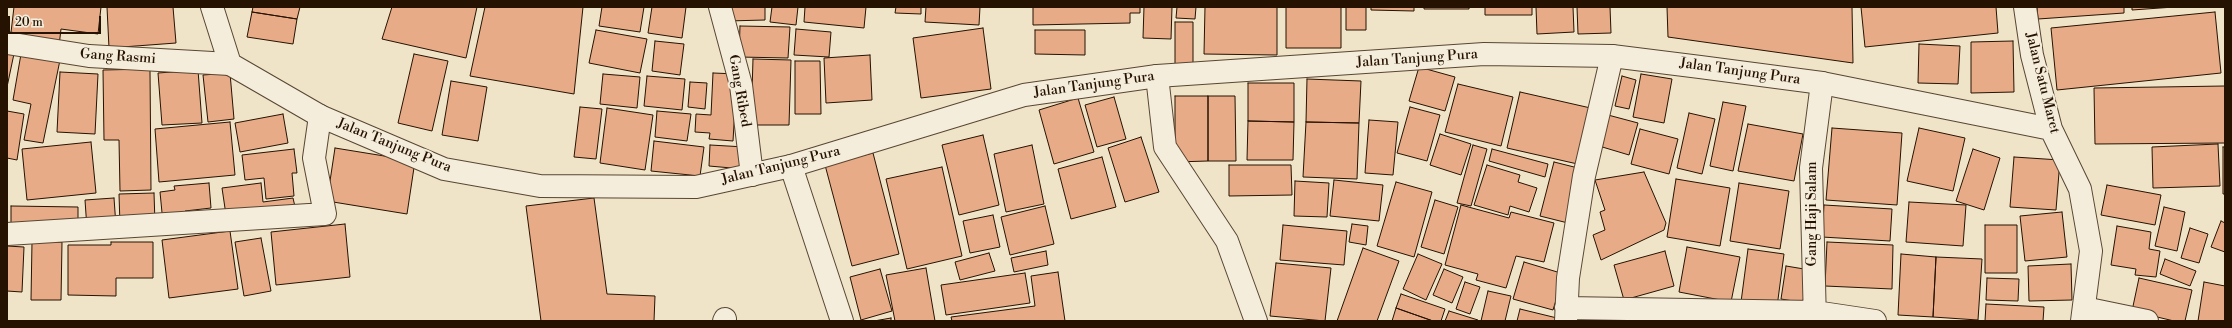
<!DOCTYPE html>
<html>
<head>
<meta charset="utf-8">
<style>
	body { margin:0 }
	#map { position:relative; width:2232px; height:328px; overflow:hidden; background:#efe3c8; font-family:"Libre Bodoni",serif }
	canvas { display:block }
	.frame { position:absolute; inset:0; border:8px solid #261200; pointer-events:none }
	.scale { position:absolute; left:8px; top:16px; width:93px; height:18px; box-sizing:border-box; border:2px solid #261200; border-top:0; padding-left:5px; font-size:12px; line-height:14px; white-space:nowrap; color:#261200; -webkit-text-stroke:3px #f5eddb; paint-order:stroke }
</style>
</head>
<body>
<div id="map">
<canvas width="2232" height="328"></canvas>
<div class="frame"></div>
<div class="scale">20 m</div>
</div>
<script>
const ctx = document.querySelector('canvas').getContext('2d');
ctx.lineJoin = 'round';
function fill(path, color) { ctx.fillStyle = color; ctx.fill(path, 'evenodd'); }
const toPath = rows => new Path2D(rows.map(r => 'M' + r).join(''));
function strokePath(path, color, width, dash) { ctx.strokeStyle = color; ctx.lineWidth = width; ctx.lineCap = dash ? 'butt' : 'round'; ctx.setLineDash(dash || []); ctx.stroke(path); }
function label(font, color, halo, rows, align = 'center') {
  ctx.font = font + ' "Libre Bodoni",serif'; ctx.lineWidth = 4; ctx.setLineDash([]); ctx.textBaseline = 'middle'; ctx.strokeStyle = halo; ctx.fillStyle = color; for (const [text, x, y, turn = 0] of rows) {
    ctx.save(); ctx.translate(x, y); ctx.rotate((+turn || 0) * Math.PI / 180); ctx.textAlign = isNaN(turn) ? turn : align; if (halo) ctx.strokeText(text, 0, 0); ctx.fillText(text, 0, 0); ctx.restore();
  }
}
const building = toPath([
	[14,7,101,7,98,34,61,29,59,46,10,41,14,7],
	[107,7,173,7,176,43,109,48,107,7],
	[253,7,300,7,297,19,252,12,253,7],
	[392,7,477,7,466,58,382,39,392,7],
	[485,7,583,7,574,94,470,76,485,7],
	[602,7,644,7,640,32,599,26,602,7],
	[652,7,686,7,682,38,648,33,652,7],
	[727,7,765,7,765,20,727,21,727,7],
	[772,7,798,7,796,25,770,22,772,7],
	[805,7,866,7,864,28,804,22,805,7],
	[896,7,921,7,921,14,895,13,896,7],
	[926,7,980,7,979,25,925,22,926,7],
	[1033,7,1140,7,1140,13,1130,13,1130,23,1033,25,1033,7],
	[1144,7,1172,7,1171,39,1143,38,1144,7],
	[1177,7,1196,7,1195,19,1176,18,1177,7],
	[1205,7,1277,7,1277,55,1204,54,1205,7],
	[1286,7,1341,7,1341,48,1286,48,1286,7],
	[1346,7,1366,7,1366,30,1346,30,1346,7],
	[1371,7,1414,7,1414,11,1371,10,1371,7],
	[1424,7,1469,7,1469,9,1424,9,1424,7],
	[1485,7,1532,7,1532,15,1485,15,1485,7],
	[1536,7,1573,7,1574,32,1537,34,1536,7],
	[1577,7,1610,7,1611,33,1578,34,1577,7],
	[1667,7,1852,7,1853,63,1668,37,1667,7],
	[1861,7,1996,7,1998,33,1865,47,1861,7],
	[2037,7,2124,7,2124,13,2038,19,2037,7],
	[2132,7,2174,7,2132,10,2132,7],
	[252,12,297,19,293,44,247,37,252,12],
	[2215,12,2221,73,2057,90,2051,28,2215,12],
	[1175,22,1193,22,1193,65,1175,65,1175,22],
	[740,26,790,27,788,58,739,57,740,26],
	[983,28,991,89,921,98,913,38,983,28],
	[796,29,831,32,829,57,794,55,796,29],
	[596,30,647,39,640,73,589,63,596,30],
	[1035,30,1085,30,1085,55,1035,54,1035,30],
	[655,41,684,44,680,75,652,71,655,41],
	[2013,41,2014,92,1971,93,1971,42,2013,41],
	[1919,44,1960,46,1958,84,1918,83,1919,44],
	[7,47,15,49,7,87,7,47],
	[21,54,60,60,43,143,24,140,31,104,13,100,21,54],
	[414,54,448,61,432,131,398,123,414,54],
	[870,55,872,100,826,103,824,58,870,55],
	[753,59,791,60,789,125,751,125,753,59],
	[795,61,820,61,821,114,795,114,795,61],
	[1419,67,1455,77,1445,111,1409,101,1419,67],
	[150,69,151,190,120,191,119,140,104,140,103,70,150,69],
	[198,70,202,123,162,125,158,73,198,70],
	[60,72,98,74,95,134,57,132,60,72],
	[230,73,234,119,208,122,203,75,230,73],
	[713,73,737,74,733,141,709,139,710,133,695,132,696,114,711,115,713,73],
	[603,74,640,77,637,108,600,104,603,74],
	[1641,74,1672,79,1664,123,1633,117,1641,74],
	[647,76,685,79,682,110,644,106,647,76],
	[1622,76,1636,80,1629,109,1615,106,1622,76],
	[1307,79,1361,81,1359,123,1306,122,1307,79],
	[451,81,487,87,478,141,442,135,451,81],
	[690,82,707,83,705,109,688,107,690,82],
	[1248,83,1294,83,1294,122,1248,121,1248,83],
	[1458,84,1513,97,1501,146,1445,132,1458,84],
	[2225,86,2225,143,2095,144,2094,88,2225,86],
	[1520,92,1595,109,1582,165,1507,148,1520,92],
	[1175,96,1208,96,1208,161,1175,162,1175,96],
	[1208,96,1235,96,1236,161,1208,161,1208,96],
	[1114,97,1126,139,1097,147,1085,105,1114,97],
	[1078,98,1094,152,1054,164,1039,110,1078,98],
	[1723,102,1746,106,1733,171,1710,166,1723,102],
	[580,107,602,109,596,159,574,157,580,107],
	[1410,107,1440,115,1427,161,1397,153,1410,107],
	[607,108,653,115,645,170,600,163,607,108],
	[7,111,24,114,17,160,7,158,7,111],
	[657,111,691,114,687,141,655,137,657,111],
	[1689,113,1715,119,1702,174,1677,168,1689,113],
	[283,114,288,143,240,152,235,123,283,114],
	[1608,115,1638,123,1629,155,1599,146,1608,115],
	[1369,120,1398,122,1393,175,1365,173,1369,120],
	[1248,121,1294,122,1293,160,1247,160,1248,121],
	[230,122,235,175,159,182,155,129,230,122],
	[1306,122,1359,123,1357,179,1303,177,1306,122],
	[1748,124,1803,134,1794,181,1738,171,1748,124],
	[1832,128,1902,133,1897,205,1826,200,1832,128],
	[1919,128,1965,138,1953,191,1907,181,1919,128],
	[1640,129,1678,139,1669,174,1631,164,1640,129],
	[1440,134,1471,144,1461,175,1430,165,1440,134],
	[983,135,999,205,959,215,942,145,983,135],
	[1141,137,1159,192,1125,202,1108,148,1141,137],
	[654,141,704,147,700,176,651,171,654,141],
	[91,142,96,193,27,200,22,149,91,142],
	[2218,144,2220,186,2153,188,2152,147,2218,144],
	[710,145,745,147,743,169,709,166,710,145],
	[1032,145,1044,204,1006,212,994,154,1032,145],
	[1473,145,1487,149,1471,206,1457,203,1473,145],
	[2223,147,2225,147,2225,194,2223,194,2223,147],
	[335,148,415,161,407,214,327,201,335,148],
	[294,149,297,173,292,173,294,196,266,199,264,178,245,180,242,155,294,149],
	[1492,149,1548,164,1545,177,1489,161,1492,149],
	[1973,149,2000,158,1984,210,1956,201,1973,149],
	[873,153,899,254,852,266,825,165,873,153],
	[1102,157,1116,207,1071,219,1058,169,1102,157],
	[2014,157,2060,160,2056,210,2010,207,2014,157],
	[1554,162,1582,169,1568,223,1540,216,1554,162],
	[1229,165,1291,165,1292,195,1229,196,1229,165],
	[1487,165,1520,175,1518,182,1537,188,1529,212,1510,206,1508,215,1474,205,1487,165],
	[942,167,962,256,907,269,886,179,942,167],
	[1644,172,1666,223,1664,230,1601,260,1593,235,1605,230,1600,212,1605,210,1595,180,1644,172],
	[1676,179,1730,188,1720,246,1667,237,1676,179],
	[1334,180,1383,185,1379,221,1330,216,1334,180],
	[1295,181,1329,183,1327,217,1294,216,1295,181],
	[1396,182,1432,192,1414,257,1377,246,1396,182],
	[209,183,211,208,185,211,186,221,163,223,160,192,175,190,174,186,209,183],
	[261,183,263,202,293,198,296,211,226,215,222,188,261,183],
	[1739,183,1789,191,1780,249,1730,241,1739,183],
	[2107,185,2161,195,2155,225,2101,215,2107,185],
	[154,193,155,223,120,225,119,194,154,193],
	[114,198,116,226,87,229,85,200,114,198],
	[594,198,607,294,655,296,654,321,541,321,526,206,594,198],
	[1435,200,1458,207,1444,254,1421,247,1435,200],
	[1909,202,1966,205,1963,246,1906,242,1909,202],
	[1461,205,1509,218,1511,212,1554,223,1544,262,1516,256,1506,288,1476,280,1478,274,1445,265,1461,205],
	[1824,205,1892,209,1890,241,1822,237,1824,205],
	[11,206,78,207,78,228,11,228,11,206],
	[1045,206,1054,244,1010,255,1001,217,1045,206],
	[2164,207,2185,212,2177,251,2155,246,2164,207],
	[2062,212,2067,257,2025,261,2020,216,2062,212],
	[993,215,1000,247,970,253,963,221,993,215],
	[2221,221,2225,223,2225,252,2211,247,2221,221],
	[345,224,350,277,276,285,271,232,345,224],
	[1352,224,1368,226,1366,245,1349,242,1352,224],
	[1283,225,1347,231,1344,265,1280,260,1283,225],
	[1985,225,2017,225,2017,273,1985,273,1985,225],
	[2117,226,2151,232,2149,249,2160,251,2156,277,2135,275,2136,269,2111,265,2117,226],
	[2190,228,2208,234,2199,263,2181,258,2190,228],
	[230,231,238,289,169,298,162,240,230,231],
	[261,238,271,291,244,296,235,242,261,238],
	[32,242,62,242,61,300,31,300,32,242],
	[111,242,153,242,153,278,116,278,116,296,68,295,68,245,111,245,111,242],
	[1827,242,1893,245,1892,289,1825,286,1827,242],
	[7,246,24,247,22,292,7,291,7,246],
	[1687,247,1740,257,1731,302,1679,292,1687,247],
	[1363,248,1399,261,1377,321,1337,321,1363,248],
	[1748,249,1784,254,1777,307,1741,302,1748,249],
	[1046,251,1048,265,1014,272,1011,258,1046,251],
	[1665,251,1674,286,1624,300,1614,265,1665,251],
	[989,253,995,271,960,280,955,262,989,253],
	[1418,254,1442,264,1426,300,1403,289,1418,254],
	[1901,254,1936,257,1933,317,1898,315,1901,254],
	[1936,257,1982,259,1978,320,1933,317,1936,257],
	[2165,259,2196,271,2190,286,2160,274,2165,259],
	[1524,262,1564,274,1553,310,1513,299,1524,262],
	[1276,263,1331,268,1325,321,1270,316,1276,263],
	[2071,264,2072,300,2029,301,2028,266,2071,264],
	[1786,266,1810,270,1805,303,1781,299,1786,266],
	[926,268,935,321,895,321,886,275,926,268],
	[880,269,892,311,861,320,850,277,880,269],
	[1444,269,1463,277,1452,303,1433,295,1444,269],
	[1058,272,1065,321,952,321,951,317,1035,306,1031,276,1058,272],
	[1025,273,1030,303,946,315,941,285,1025,273],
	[1987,278,2019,279,2018,301,1986,300,1987,278],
	[2139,278,2192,290,2185,321,2174,321,2132,311,2139,278],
	[1465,282,1480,287,1470,314,1456,309,1465,282],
	[2204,282,2225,286,2225,321,2198,321,2204,282],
	[1488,291,1511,296,1505,321,1481,321,1488,291],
	[1401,294,1445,309,1441,321,1433,321,1396,308,1401,294],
	[1986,304,2044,307,2043,321,1985,321,1986,304],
	[1396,308,1433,321,1392,321,1396,308],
	[1520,309,1557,318,1556,321,1517,321,1520,309],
	[1449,311,1478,320,1477,321,1445,321,1449,311],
	[1633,315,1670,321,1632,321,1633,315],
	[891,318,891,321,874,321,891,318]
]);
const minor = toPath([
	[720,7,741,85,752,175],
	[7,43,89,56,230,64],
	[1157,76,1165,147,1227,241,1256,321],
	[791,166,842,321],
	[7,234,325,214,314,158,320,116],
	[1566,308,1815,312,1875,321],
	[2084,308,2147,321],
	[724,321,725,319],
	[1566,321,1568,278,1584,176,1612,56],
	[1815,321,1811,168,1822,83]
]);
const tertiary = toPath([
	[212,7,230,64,320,116,444,169,540,186,696,187,791,166,1024,95,1157,76,1484,54,1612,56,1700,67,1822,83,2051,129],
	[2025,7,2032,55,2051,129,2080,189,2091,251,2082,321]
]);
const streetNames = [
	["Gang Rasmi",118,57,4],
	["Jalan Tanjung Pura",1417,59,-4],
	["Jalan Tanjung Pura",1740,72,8],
	["Jalan Satu Maret",2042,83,76],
	["Jalan Tanjung Pura",1094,85,-8],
	["Gang Ribed",739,91,80],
	["Jalan Tanjung Pura",394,146,22],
	["Jalan Tanjung Pura",781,166,-14],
	["Gang Haji Salam",1813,214,-90]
];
fill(building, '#e7ab88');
strokePath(building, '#261200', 1);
strokePath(minor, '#584632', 24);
strokePath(tertiary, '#584632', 24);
strokePath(minor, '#f5eddb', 22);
strokePath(tertiary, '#f5eddb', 22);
label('14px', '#261200', '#f5eddb', streetNames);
</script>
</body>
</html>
